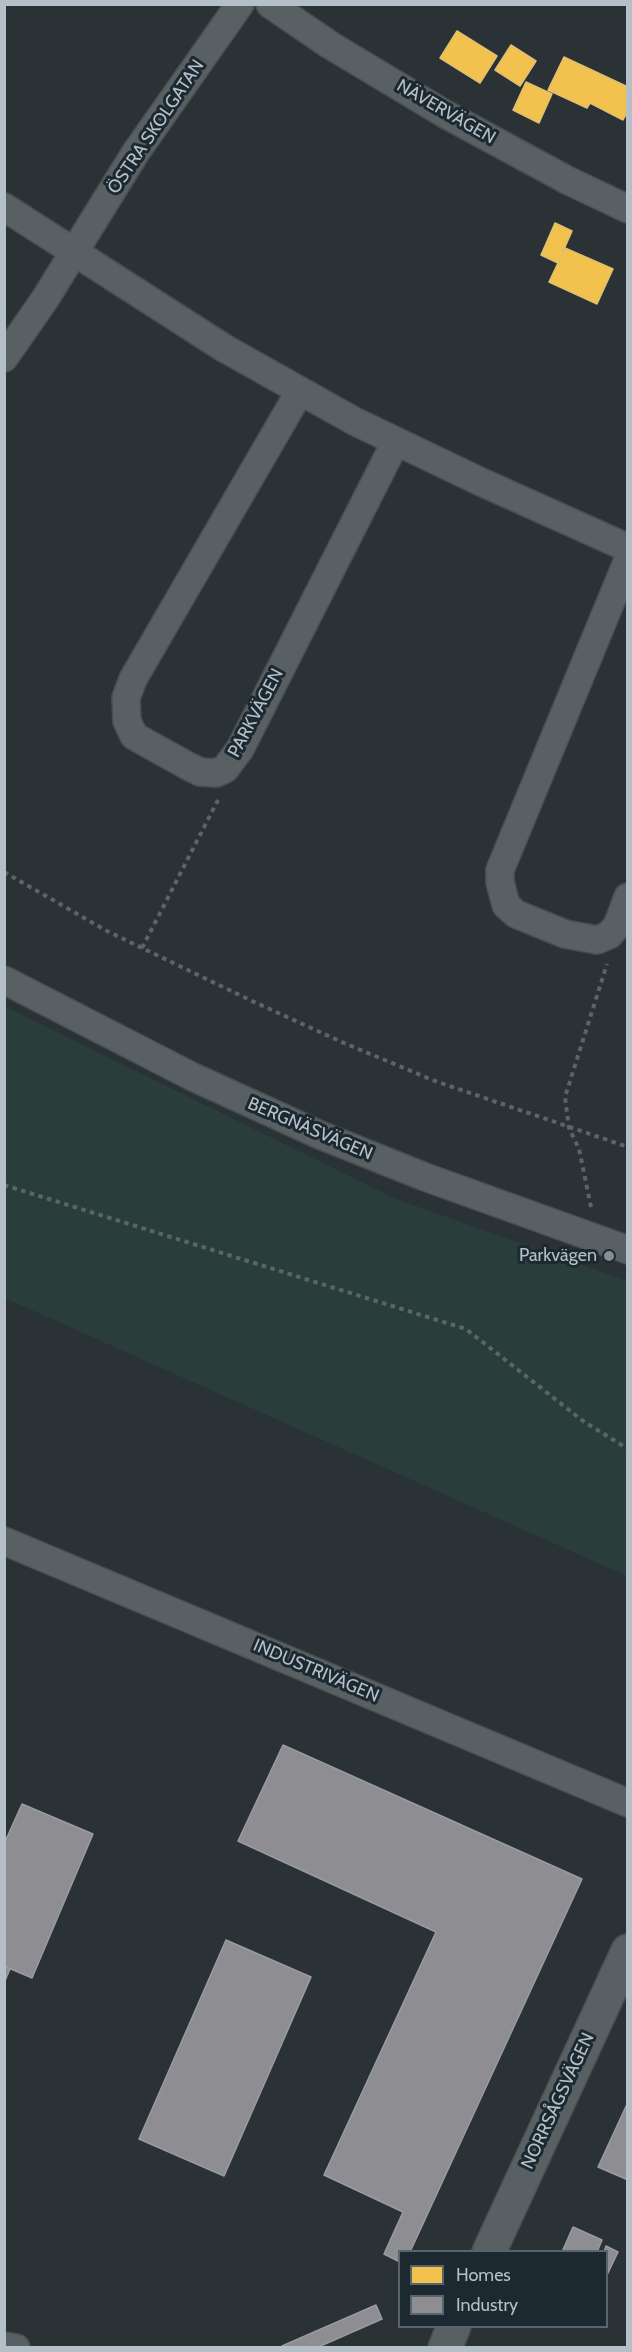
<!DOCTYPE html>
<html>
<head>
<meta charset="utf-8">
<style>
	body { margin:0 }
	#map { position:relative; width:632px; height:2352px; overflow:hidden; background:#2a3236; font-family:Cabin,sans-serif }
	canvas { display:block }
	.frame { position:absolute; inset:0; border:6px solid #b4bfc7; pointer-events:none }
	.legend { position:absolute; left:398px; top:2250px; width:210px; height:78px; box-sizing:border-box; background:#1d2930; border:2px solid #59656c; margin:0; padding:8px 10px; list-style:none; font-size:18px; color:#b4bfc7 }
	.legend li { display:flex; align-items:center; gap:12px; height:30px }
	.legend b { width:30px; border:2px solid #59656c }
</style>
</head>
<body>
<div id="map">
<canvas width="632" height="2352"></canvas>
<div class="frame"></div>
<ul class="legend">
<li><b style="height:16px;background:#f2c14e"></b>Homes</li>
<li><b style="height:16px;background:#8d8d92"></b>Industry</li>
</ul>
</div>
<script>
const ctx = document.querySelector('canvas').getContext('2d');
ctx.lineJoin = 'round';
function fill(path, color) { ctx.fillStyle = color; ctx.fill(path, 'evenodd'); }
const toPath = rows => new Path2D(rows.map(r => 'M' + r).join(''));
function strokePath(path, color, width, dash) { ctx.strokeStyle = color; ctx.lineWidth = width; ctx.lineCap = dash ? 'butt' : 'round'; ctx.setLineDash(dash || []); ctx.stroke(path); }
function label(font, color, halo, rows, align = 'center') {
  ctx.font = font + ' Cabin,sans-serif'; ctx.lineWidth = 6; ctx.setLineDash([]); ctx.textBaseline = 'middle'; ctx.strokeStyle = halo; ctx.fillStyle = color; for (const [text, x, y, turn = 0] of rows) {
    ctx.save(); ctx.translate(x, y); ctx.rotate((+turn || 0) * Math.PI / 180); ctx.textAlign = isNaN(turn) ? turn : align; if (halo) ctx.strokeText(text, 0, 0); ctx.fillText(text, 0, 0); ctx.restore();
  }
}
const green = toPath([
	[4,1006,396,1199,627,1281,627,1576,5,1298]
]);
const homes = toPath([
	[457,31,497,56,480,83,440,58,457,31],
	[511,45,536,61,520,86,495,70,511,45],
	[564,57,628,87,628,111,623,120,590,103,587,108,548,90,564,57],
	[526,82,552,94,539,123,513,110,526,82],
	[555,223,572,231,558,263,541,255,555,223],
	[565,248,613,269,597,304,549,282,565,248]
]);
const industry = toPath([
	[283,1745,582,1879,410,2252,400,2252,400,2262,384,2254,403,2212,324,2175,436,1932,238,1841,283,1745],
	[22,1804,93,1834,32,1978,4,1966,4,1844,22,1804],
	[226,1940,311,1977,224,2176,139,2139,226,1940],
	[4,1966,10,1969,4,1983,4,1966],
	[628,2102,628,2180,598,2167,628,2102],
	[573,2227,602,2240,597,2252,562,2252,573,2227],
	[606,2246,618,2252,606,2277,606,2252,604,2252,606,2246],
	[376,2305,382,2319,316,2348,283,2348,282,2346,376,2305]
]);
const path = toPath([
	[4,872,107,931,252,1001,344,1043,435,1081,628,1147],
	[142,948,218,800],
	[4,1185,466,1329,583,1421,628,1449],
	[591,1207,579,1149,569,1128,565,1097,607,964]
]);
const minor = toPath([
	[270,4,330,45,445,114,567,180,628,209],
	[4,207,224,348,354,421,479,481,628,548],
	[4,358,45,299,136,152,240,4],
	[300,391,133,679,126,698,127,721,134,736,188,766,200,772,216,773,225,769,240,749,396,441],
	[628,560,500,870,500,882,506,905,516,914,565,934,597,940,609,935,617,926,628,897],
	[4,980,193,1077,320,1135,425,1177,628,1250],
	[4,1541,628,1803],
	[4,2346,16,2348]
]);
const tertiary = toPath([
	[489,2252,628,1951],
	[445,2348,454,2326]
]);
const markers = [
	[609,1256,6,"#848e94"]
];
const streetNames = [
	["NÄVERVÄGEN",446,112,30],
	["ÖSTRA SKOLGATAN",156,127,-56],
	["PARKVÄGEN",256,713,-62],
	["BERGNÄSVÄGEN",310,1129,23],
	["INDUSTRIVÄGEN",316,1671,23],
	["NORRSÅGSVÄGEN",558,2101,-65]
];
const poiNames = [
	["Parkvägen",597,1256]
];
fill(green, '#293e3b');
fill(homes, '#f2c14e');
strokePath(homes, '#dfc072', 1.5);
fill(industry, '#8d8d92');
strokePath(industry, '#999ca2', 1.5);
strokePath(minor, '#484d51', 30);
strokePath(tertiary, '#484d51', 36);
strokePath(path, '#5d6468', 4, [4.5, 4.5]);
strokePath(minor, '#596064', 27);
strokePath(tertiary, '#596064', 33);
for (const [x, y, r, color] of markers) { const dot = new Path2D(); dot.arc(x, y, r, 0, 2 * Math.PI); ctx.fillStyle = color; ctx.fill(dot); strokePath(dot, '#1d2930', 2); }
label('18px', '#b4bfc7', '#1d2930', streetNames);
label('18px', '#b4bfc7', '#1d2930', poiNames, 'right');
</script>
</body>
</html>
